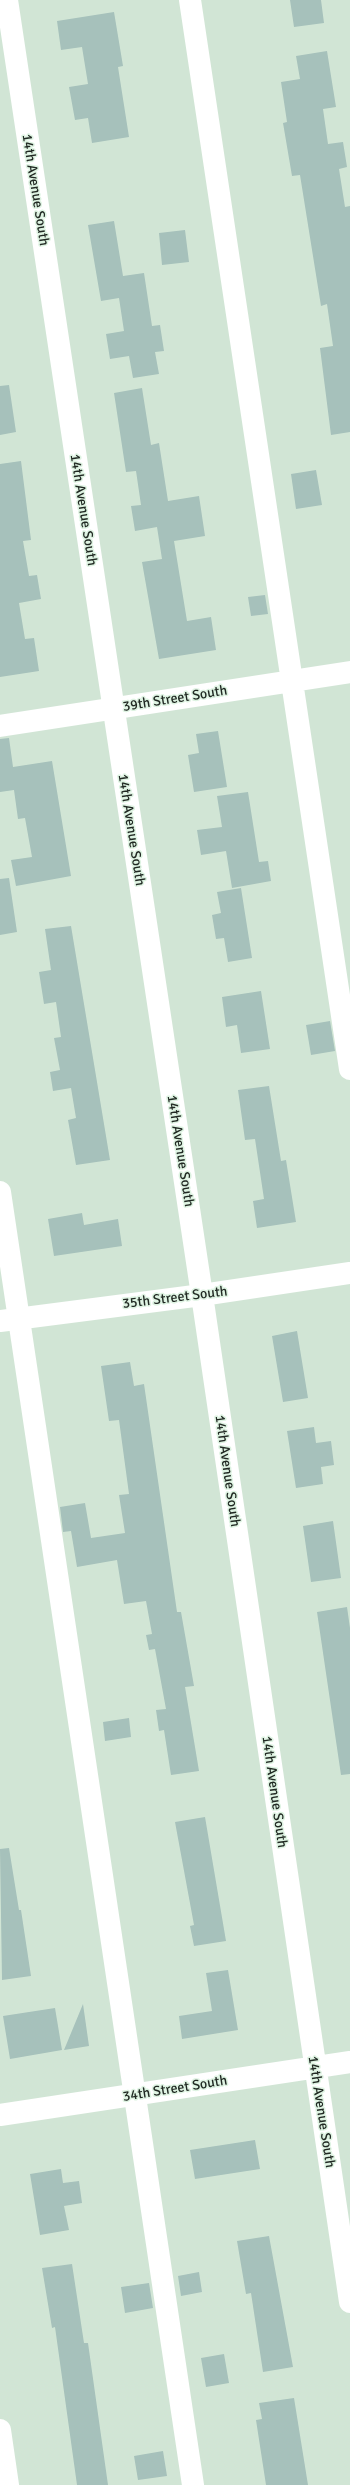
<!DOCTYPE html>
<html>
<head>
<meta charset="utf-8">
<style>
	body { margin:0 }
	canvas { display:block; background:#d1e5d5 }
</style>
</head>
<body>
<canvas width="350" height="2485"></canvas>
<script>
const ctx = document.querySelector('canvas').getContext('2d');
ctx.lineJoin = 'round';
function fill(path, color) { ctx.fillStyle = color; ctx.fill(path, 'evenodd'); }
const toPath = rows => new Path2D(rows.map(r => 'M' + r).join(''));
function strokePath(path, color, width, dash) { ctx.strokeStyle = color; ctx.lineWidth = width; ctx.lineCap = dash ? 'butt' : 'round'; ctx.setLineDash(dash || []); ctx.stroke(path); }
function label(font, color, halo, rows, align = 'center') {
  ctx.font = font + ' Signika,sans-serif'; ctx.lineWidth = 3; ctx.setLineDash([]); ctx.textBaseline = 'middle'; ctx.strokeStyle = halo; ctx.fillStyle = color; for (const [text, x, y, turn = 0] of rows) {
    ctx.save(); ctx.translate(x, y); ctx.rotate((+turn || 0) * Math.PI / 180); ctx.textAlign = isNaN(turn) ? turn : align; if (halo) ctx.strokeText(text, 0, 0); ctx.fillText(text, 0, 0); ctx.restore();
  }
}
const building = toPath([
	[290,0,321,0,324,23,294,27],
	[114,12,123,66,118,67,129,137,92,143,88,118,75,120,69,87,88,84,82,47,61,50,57,21],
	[327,51,336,107,323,109,328,144,343,142,347,167,339,169,345,207,350,206,350,432,331,435,320,348,333,346,327,304,321,306,300,175,292,176,283,123,287,122,281,82,300,79,296,56],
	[114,221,123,276,144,273,152,326,160,325,164,351,155,352,159,374,133,378,129,356,110,359,106,334,124,331,119,298,101,301,88,225],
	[185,230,189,262,162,265,159,233],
	[9,385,16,432,0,435,0,386],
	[142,388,151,445,159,443,168,501,199,496,205,536,174,541,187,621,211,617,216,650,159,659,142,562,162,559,157,527,135,531,131,506,141,505,136,471,126,472,114,393],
	[21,461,31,540,23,541,29,576,37,575,41,599,19,603,25,639,34,638,39,671,0,677,0,464],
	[316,470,322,505,296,509,291,474],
	[265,595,268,614,251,616,248,597],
	[218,731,227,787,194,792,188,755,199,753,196,734],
	[9,738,13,767,52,761,71,876,16,886,11,860,32,857,25,818,18,819,14,790,0,792,0,739],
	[248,792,259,862,268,861,271,881,232,888,226,851,201,855,197,830,222,827,217,796],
	[9,878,17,932,0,935,0,879],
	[241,888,252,958,228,962,224,938,216,939,212,915,221,913,217,892],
	[71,926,110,1160,76,1165,68,1120,76,1118,71,1088,53,1091,50,1072,60,1070,54,1038,61,1037,56,1002,44,1004,39,972,51,970,45,929],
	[261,991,270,1049,241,1053,237,1025,226,1027,222,997],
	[330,1021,335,1051,311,1055,306,1025],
	[269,1086,281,1161,286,1160,296,1222,257,1228,253,1201,264,1199,255,1139,245,1140,238,1090],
	[82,1213,84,1225,118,1219,122,1246,54,1256,48,1219],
	[297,1331,308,1398,283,1402,272,1336],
	[130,1362,134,1386,144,1384,177,1612,181,1612,194,1686,185,1687,199,1771,171,1775,164,1730,159,1731,156,1710,166,1709,155,1649,149,1650,146,1635,152,1634,146,1601,124,1604,117,1560,77,1567,71,1531,63,1532,60,1507,85,1503,91,1538,125,1533,119,1495,129,1494,119,1420,109,1421,101,1366],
	[314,1427,316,1443,331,1441,334,1465,321,1467,323,1484,296,1488,287,1431],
	[333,1521,341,1578,311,1582,303,1526],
	[347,1607,350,1628,350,1774,341,1775,317,1612],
	[129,1718,131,1737,105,1741,103,1722],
	[205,1817,226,1941,194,1946,190,1926,194,1925,175,1822],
	[9,1848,19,1910,21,1910,31,1976,2,1980,0,1849],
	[228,1970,238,2030,182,2039,179,2016,212,2011,206,1973],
	[83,2004,89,2046,64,2050],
	[55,2008,62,2050,10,2059,3,2016],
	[255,2140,260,2169,195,2179,190,2150],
	[61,2169,63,2183,79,2181,82,2203,64,2206,69,2230,40,2235,30,2174],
	[269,2236,293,2367,263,2372,251,2293,246,2294,237,2241],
	[72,2264,84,2343,88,2343,108,2485,77,2485,55,2327,52,2328,42,2268],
	[199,2272,202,2292,181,2296,178,2276],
	[149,2283,153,2308,125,2313,121,2287],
	[224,2354,229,2383,206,2387,201,2358],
	[294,2398,308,2485,266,2485,256,2420,262,2419,259,2403],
	[163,2451,167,2476,138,2480,134,2456]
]);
const minor = toPath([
	[7,0,202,1295,350,2302],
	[190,0,350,1069],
	[0,726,350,672],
	[0,1192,193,2485],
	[0,1321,202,1295,350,1273],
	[0,2115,350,2062],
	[0,2430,8,2485]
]);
const streetNames = [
	["14th Avenue South",35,190,81],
	["14th Avenue South",83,510,81],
	["39th Street South",175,699,-9],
	["14th Avenue South",131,830,81],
	["14th Avenue South",180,1151,81],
	["35th Street South",175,1298,-7],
	["14th Avenue South",227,1471,82],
	["14th Avenue South",274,1792,82],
	["34th Street South",175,2089,-9],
	["14th Avenue South",321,2112,81]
];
fill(building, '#a6c1bb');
strokePath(minor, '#fff', 22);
label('14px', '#212923', '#def3e2', streetNames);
</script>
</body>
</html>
